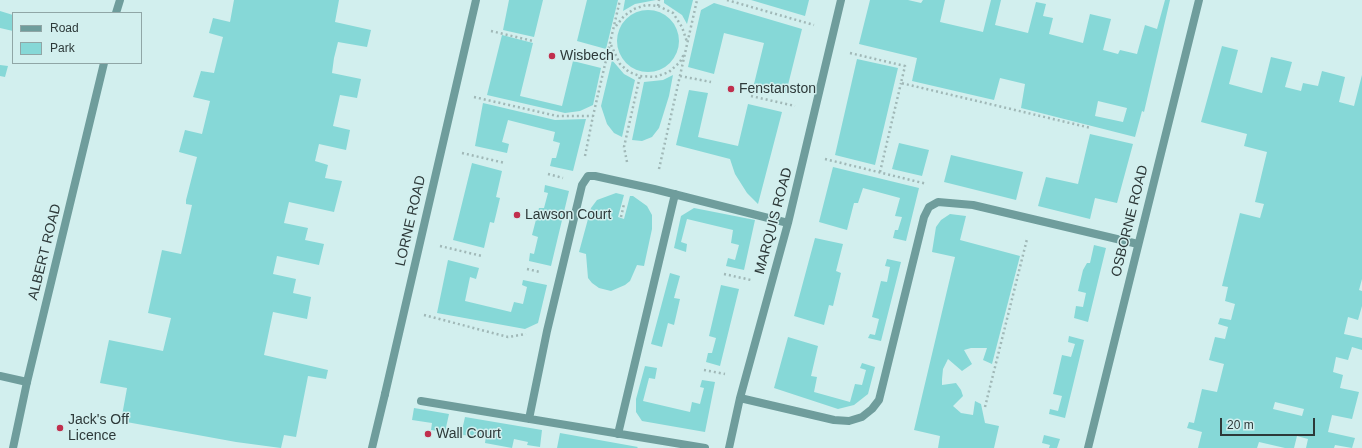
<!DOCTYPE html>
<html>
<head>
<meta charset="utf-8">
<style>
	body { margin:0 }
	#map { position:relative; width:1362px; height:448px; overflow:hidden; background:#d2efee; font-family:Helvetica,sans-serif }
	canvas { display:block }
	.legend { position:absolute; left:12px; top:12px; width:130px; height:52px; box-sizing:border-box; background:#d2efee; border:1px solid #90a6a6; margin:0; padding:5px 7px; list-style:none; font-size:12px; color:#2d3939 }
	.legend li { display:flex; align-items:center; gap:8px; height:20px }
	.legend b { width:20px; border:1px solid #90a6a6 }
	.scale { position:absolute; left:1220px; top:418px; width:95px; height:18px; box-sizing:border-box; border:2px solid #2d3939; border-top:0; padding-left:5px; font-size:12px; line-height:14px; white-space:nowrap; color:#2d3939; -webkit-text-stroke:3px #d2efee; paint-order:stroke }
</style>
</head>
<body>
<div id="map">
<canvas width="1362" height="448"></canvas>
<ul class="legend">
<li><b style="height:5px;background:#6f9d9c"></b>Road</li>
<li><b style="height:11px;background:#86d8d7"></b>Park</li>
</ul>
<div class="scale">20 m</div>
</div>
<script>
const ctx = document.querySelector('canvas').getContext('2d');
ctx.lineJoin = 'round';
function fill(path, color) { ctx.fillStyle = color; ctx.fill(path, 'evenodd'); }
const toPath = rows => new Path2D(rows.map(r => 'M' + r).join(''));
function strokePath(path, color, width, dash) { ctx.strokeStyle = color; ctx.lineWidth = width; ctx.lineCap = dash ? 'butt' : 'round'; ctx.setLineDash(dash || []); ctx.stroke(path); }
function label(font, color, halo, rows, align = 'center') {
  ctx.font = font + ' Helvetica,sans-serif'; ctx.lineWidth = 3; ctx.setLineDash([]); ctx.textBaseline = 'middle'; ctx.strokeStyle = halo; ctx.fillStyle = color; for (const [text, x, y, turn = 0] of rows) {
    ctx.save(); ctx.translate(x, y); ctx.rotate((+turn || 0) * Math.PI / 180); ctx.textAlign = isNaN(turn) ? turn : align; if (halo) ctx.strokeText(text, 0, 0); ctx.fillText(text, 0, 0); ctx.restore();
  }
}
const green = toPath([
	[234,0,339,0,335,22,371,30,367,47,338,42,334,58,332,73,361,79,357,98,340,95,333,126,350,130,346,150,319,144,315,161,328,165,325,178,342,181,334,212,289,202,284,223,308,228,305,240,324,244,319,265,277,256,273,274,296,279,293,293,311,297,307,319,273,312,264,355,328,370,326,379,308,376,296,437,284,435,281,448,236,442,121,421,127,388,100,383,109,340,163,351,171,318,148,313,162,250,181,254,192,205,186,204,186,200,197,157,179,152,185,130,202,134,210,101,193,97,201,71,214,73,223,37,209,33,213,18,230,22],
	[509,0,543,0,534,37,503,30],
	[587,0,618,0,606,49,577,41],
	[625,0,656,0,635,4,623,11],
	[664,0,693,0,687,24,682,15,664,3],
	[751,0,809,0,805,16],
	[870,0,908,0,921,3,923,0,945,0,940,22,983,32,991,0,1001,0,995,25,1028,33,1036,2,1046,4,1043,16,1053,18,1049,34,1083,43,1090,14,1111,19,1103,50,1118,54,1120,50,1137,54,1145,25,1157,29,1165,0,1170,0,1144,112,1142,111,1135,137,1021,108,1025,84,1000,78,994,100,912,81,917,58,859,44],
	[1098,101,1127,108,1123,122,1095,116],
	[714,3,802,29,786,93,754,84,764,43,724,33,714,74,688,67,701,10],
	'617 41a31 31 0 1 1 62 0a31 31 0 1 1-62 0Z',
	[0,11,13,15,13,31,0,28],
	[502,35,533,43,520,96,562,106,573,61,601,68,593,105,580,111,565,113,487,95],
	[1222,46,1238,50,1229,84,1262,93,1271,57,1292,62,1285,87,1301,91,1303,83,1318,86,1322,71,1345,77,1339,102,1354,106,1362,75,1362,279,1359,290,1362,291,1362,306,1358,320,1348,317,1344,334,1362,338,1362,350,1352,347,1348,360,1336,357,1333,372,1343,375,1340,388,1359,392,1352,419,1332,415,1328,432,1355,438,1352,448,1335,445,1334,448,1306,448,1308,439,1297,436,1294,448,1285,448,1259,442,1257,448,1198,448,1202,432,1187,428,1189,422,1194,423,1202,389,1217,392,1224,364,1209,360,1215,337,1225,339,1228,327,1218,324,1220,318,1231,320,1235,304,1225,301,1228,287,1222,286,1240,213,1260,218,1264,204,1255,202,1267,152,1244,146,1247,134,1201,122],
	[1275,402,1304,409,1302,416,1273,409],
	[857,59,898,68,875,165,835,155],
	[612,60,624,74,635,80,622,137,614,133,607,124,601,106],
	[0,65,8,66,5,77,0,76],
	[673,75,669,96,659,128,652,137,642,141,632,140,644,82,663,80],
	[689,90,708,93,698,137,738,146,748,104,782,112,758,204,747,193,735,174,730,159,676,145],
	[483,103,555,120,586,119,573,171,550,166,552,158,556,158,560,143,553,141,555,132,508,120,502,142,509,144,507,153,475,146],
	[1090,134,1133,144,1117,203,1095,198,1090,219,1038,206,1046,177,1078,184],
	[899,143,929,150,922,176,892,169],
	[951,155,1023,172,1016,200,944,182],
	[472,163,502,171,496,197,500,198,494,223,490,222,484,248,453,240],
	[833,167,919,188,906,241,893,238,895,230,898,230,902,217,895,216,900,198,863,188,858,203,854,203,847,230,819,222],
	[545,185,569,191,551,266,529,261,530,253,534,254,538,237,532,235,539,208,544,208,548,193,544,192],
	[616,193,624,195,618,217,624,219,630,196,633,196,647,206,652,215,652,229,644,266,637,265,630,281,625,285,611,291,599,288,592,283,588,278,586,254,579,252,591,208,597,200],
	[694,208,755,220,744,270,726,266,728,258,735,260,739,245,731,243,733,230,687,219,681,242,687,244,686,252,674,248,681,216],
	[950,214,966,216,960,240,1020,256,992,364,983,360,987,348,971,348,964,350,972,364,962,371,948,359,943,369,942,379,942,385,956,383,961,390,963,396,953,406,961,413,973,415,975,401,981,404,985,423,999,426,994,448,938,448,940,436,914,430,955,257,932,252,936,227,941,220],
	[815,238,843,244,836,271,841,273,833,306,829,305,824,325,794,316],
	[1094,245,1106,248,1088,322,1074,318,1076,306,1083,307,1086,293,1078,291,1083,270,1087,263,1090,263],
	[887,259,901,262,881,341,868,338,870,334,875,335,879,319,872,317,881,281,887,282,890,267,885,266],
	[448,260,479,268,476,279,470,277,465,301,511,312,514,302,523,304,527,287,522,285,523,280,547,285,538,323,525,329,437,313],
	[670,273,680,276,674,298,680,299,674,325,668,323,662,347,651,344],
	[721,285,739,289,720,366,706,362,708,353,712,353,716,338,709,336],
	[1069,336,1084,340,1065,418,1049,414,1050,409,1058,411,1062,396,1053,394,1062,355,1071,357,1075,344,1068,342],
	[788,337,818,346,811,376,817,377,814,392,850,402,855,384,862,385,866,370,860,368,862,363,875,367,868,394,854,405,838,409,774,388],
	[645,366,657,368,655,379,649,378,643,401,690,412,692,402,700,404,704,388,700,387,702,380,715,382,705,432,642,421,636,412,636,399],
	[414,408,449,414,445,432,431,430,432,423,412,420],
	[465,417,542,430,540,447,527,445,528,442,514,439,512,448,485,443,486,436,461,435],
	[560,433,638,447,637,448,557,448],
	[1044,435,1060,439,1057,448,1049,448,1050,445,1042,443]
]);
const path = toPath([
	[727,0,814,25],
	[658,6,659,0],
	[616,26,624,16,634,9,646,5,658,6,673,13,682,27,687,42],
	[491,31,533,41],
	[611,45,620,64,629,72,640,76,655,77,669,72,680,62,684,54],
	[575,52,607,59],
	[850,53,905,66,901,83,1091,128],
	[680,76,711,82],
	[751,96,795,106],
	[474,97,557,116,593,116],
	[462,153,505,163],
	[585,156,593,116,620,0],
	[825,159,927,184],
	[627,162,624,147,640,76],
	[659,169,697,0],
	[880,172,901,83],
	[548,174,563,178],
	[621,217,624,204],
	[440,246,482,256],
	[527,269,540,272],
	[724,274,751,280],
	[424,315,508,337,526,334],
	[704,370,725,374],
	[985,407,1027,239]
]);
const service = toPath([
	[0,376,27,382],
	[372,448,385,394]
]);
const minor = toPath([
	[116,13,120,0],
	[385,394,476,0],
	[740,398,834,420,849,421,862,417,872,409,879,400,924,217,929,207,938,202,973,205,1138,244],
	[421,401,705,448],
	[529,419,547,331,582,185,588,176,595,176,654,189,788,223],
	[618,434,675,194],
	[13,448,27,382,104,63],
	[729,448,740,398,788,223,841,0],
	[1088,448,1199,0]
]);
const markers = [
	[552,56,4,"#c02f4d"],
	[731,89,4,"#c02f4d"],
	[517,215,4,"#c02f4d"],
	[60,428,4,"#c02f4d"],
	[428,434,4,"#c02f4d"]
];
const poiNames = [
	["Wisbech",560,56],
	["Fenstanston",739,89],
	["Lawson Court",525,215],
	["Jack's Off",68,420],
	["Licence",68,436],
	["Wall Court",436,434]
];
const streetNames = [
	["LORNE ROAD",411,221,-77],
	["MARQUIS ROAD",774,221,-75],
	["OSBORNE ROAD",1130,221,-76],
	["ALBERT ROAD",45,252,-76]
];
fill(green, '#86d8d7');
strokePath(path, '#a0b8b7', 2.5, [2, 3]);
strokePath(service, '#6f9d9c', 8);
strokePath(minor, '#6f9d9c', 8);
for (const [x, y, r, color] of markers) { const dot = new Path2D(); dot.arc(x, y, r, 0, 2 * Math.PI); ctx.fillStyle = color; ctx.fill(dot); strokePath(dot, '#d2efee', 1.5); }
label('14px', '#2d3939', '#d2efee', poiNames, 'left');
label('14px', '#2d3939', '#d2efee', streetNames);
</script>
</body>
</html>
